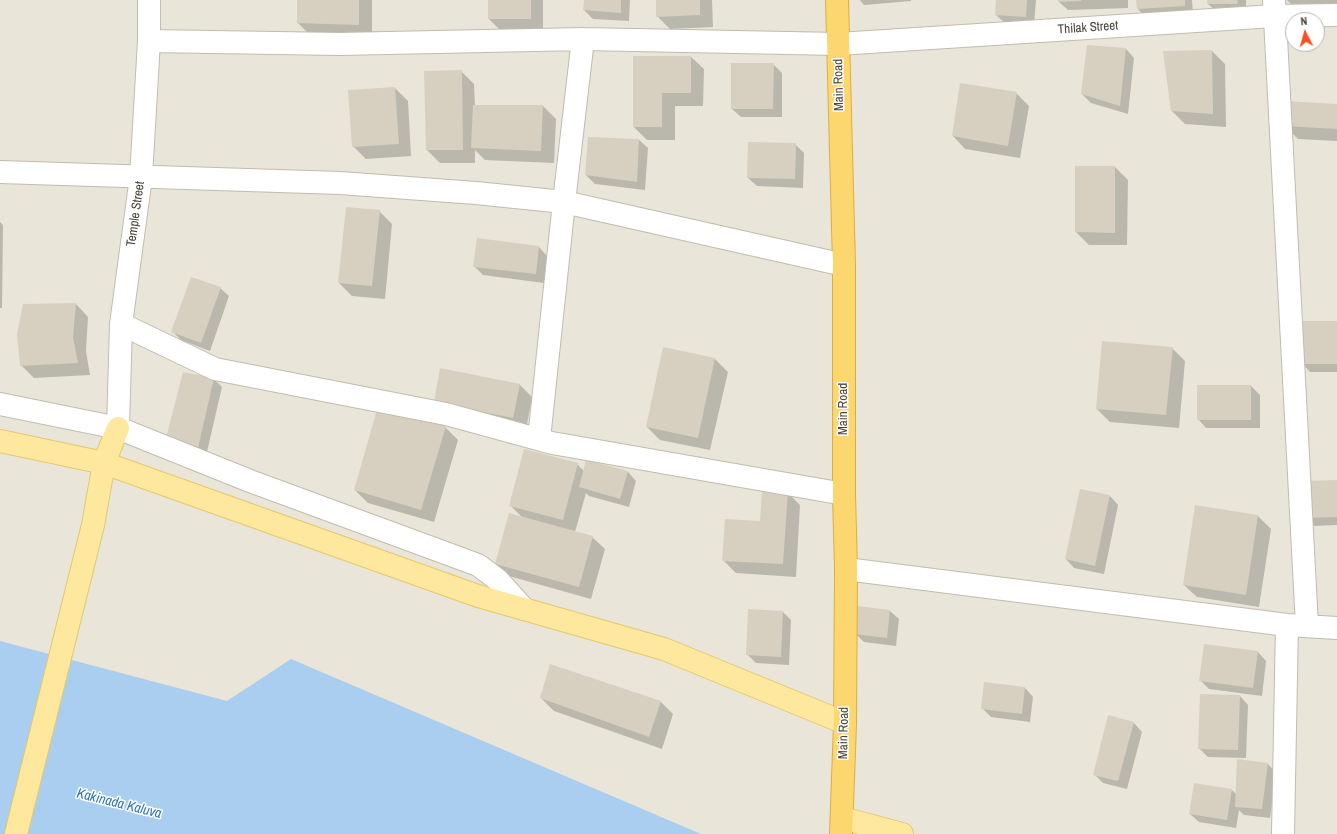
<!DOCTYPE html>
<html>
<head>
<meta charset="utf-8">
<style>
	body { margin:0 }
	#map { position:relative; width:1337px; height:834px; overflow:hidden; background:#f5f3eb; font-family:"Archivo Narrow",sans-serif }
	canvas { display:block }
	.north { position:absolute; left:1285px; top:12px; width:40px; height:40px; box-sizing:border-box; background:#fff; border:1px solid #b7b4b0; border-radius:50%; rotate:354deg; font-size:11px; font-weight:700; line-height:16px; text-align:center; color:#4a4439 }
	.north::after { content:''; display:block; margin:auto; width:14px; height:18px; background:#f85020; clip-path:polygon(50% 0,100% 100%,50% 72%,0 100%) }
</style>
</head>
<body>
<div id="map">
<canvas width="1337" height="834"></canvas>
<div class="north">N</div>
</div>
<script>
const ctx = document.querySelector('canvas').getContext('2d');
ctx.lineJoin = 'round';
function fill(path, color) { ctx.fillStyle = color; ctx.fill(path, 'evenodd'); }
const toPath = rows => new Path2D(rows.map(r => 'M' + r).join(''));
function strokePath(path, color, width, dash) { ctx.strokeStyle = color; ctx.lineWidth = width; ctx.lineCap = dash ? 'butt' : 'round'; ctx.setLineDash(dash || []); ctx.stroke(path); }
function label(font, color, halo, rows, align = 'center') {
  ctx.font = font + ' "Archivo Narrow",sans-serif'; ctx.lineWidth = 3; ctx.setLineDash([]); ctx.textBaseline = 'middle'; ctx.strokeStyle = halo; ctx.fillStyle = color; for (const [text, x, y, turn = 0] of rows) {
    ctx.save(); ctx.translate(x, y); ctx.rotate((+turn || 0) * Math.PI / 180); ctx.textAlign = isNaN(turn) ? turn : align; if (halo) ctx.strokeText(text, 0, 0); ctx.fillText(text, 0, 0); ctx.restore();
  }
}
const residential = toPath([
	[0,0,1337,0,1337,834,0,834],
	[1293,20,1317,20,1317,44,1293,44]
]);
const water = toPath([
	[0,641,227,701,291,659,701,834,0,834]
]);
const shadow = toPath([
	[299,0,372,0,372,38,311,36,298,23],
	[489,0,543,0,543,31,502,32,489,19],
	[585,0,630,0,629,21,593,19,584,10],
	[657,0,712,0,713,27,670,29,657,16],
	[860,0,911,0,911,1,864,5],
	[997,0,1036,0,1034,25,1005,23,996,15],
	[1059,0,1128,0,1128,8,1068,10,1059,2],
	[1137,0,1192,0,1193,14,1146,18,1138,9],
	[1208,0,1246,0,1246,13,1217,12,1208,4],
	[1287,0,1337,0,1337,13,1300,13],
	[1126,49,1134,58,1128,114,1091,103,1082,94],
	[1212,51,1225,64,1226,127,1185,124,1172,111,1164,52],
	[634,57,691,57,704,69,703,106,675,106,675,140,647,140,634,127],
	[773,64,782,73,782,117,741,117,732,109],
	[461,71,474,84,475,106,543,106,556,119,554,163,485,160,475,150,475,163,440,163,427,150,425,72],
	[395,88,408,101,411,156,366,159,353,146],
	[1016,93,1029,106,1020,158,965,149,953,136],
	[1337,105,1337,141,1298,139,1285,126],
	[589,138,639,140,648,148,645,190,595,184,586,175],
	[795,144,804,153,803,188,757,186,748,178],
	[1115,167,1128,180,1127,245,1089,245,1076,232],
	[379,211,392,224,385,299,352,296,339,283],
	[0,222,3,225,2,308,0,308],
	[539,247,547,256,544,283,483,275,474,266],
	[220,288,229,296,210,351,181,340,173,332],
	[76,304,88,317,86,351,90,375,34,378,21,365],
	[1337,322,1337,372,1310,372,1302,363],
	[1172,348,1185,361,1179,428,1110,422,1097,409],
	[715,359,728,372,710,450,660,440,647,427],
	[214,379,222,387,206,456,174,451],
	[519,384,532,397,526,430,448,415],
	[1198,386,1251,386,1260,395,1260,428,1206,428,1198,419],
	[445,427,458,440,434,522,368,503,355,490],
	[577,464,584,471,628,472,636,481,629,507,589,496,586,493,575,532,592,537,605,549,591,599,509,576,496,563,522,517,510,505],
	[1337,481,1337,525,1314,526,1305,517],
	[1081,490,1110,496,1118,505,1104,574,1074,568,1066,559],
	[787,492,800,505,796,577,736,573,723,560],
	[1196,506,1258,516,1271,529,1259,607,1197,597,1184,585],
	[858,607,890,611,899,619,896,646,864,642,855,633],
	[783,612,791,620,789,665,756,663,747,654],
	[1258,652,1266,661,1262,696,1209,689,1200,680],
	[1025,688,1033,697,1030,722,991,717,982,708],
	[1240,696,1248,705,1246,758,1208,757,1199,748],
	[541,698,660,701,673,714,662,749,554,711],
	[1134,723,1142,732,1127,789,1103,783,1094,774],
	[1268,764,1276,773,1270,818,1244,815,1239,810,1236,828,1199,822,1190,814,1195,784,1232,790,1236,794]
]);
const building = toPath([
	[297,0,359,0,359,25,297,23],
	[488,0,531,0,531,19,488,19],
	[584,0,621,0,621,13,583,10],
	[656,0,700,0,700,15,656,17],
	[996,0,1027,0,1026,17,995,15],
	[1058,0,1081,0,1081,1,1058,2],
	[1136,0,1185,0,1185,6,1137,9],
	[1207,0,1238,0,1237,4,1207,4],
	[1087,45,1126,48,1120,106,1081,94],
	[1212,50,1213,114,1171,111,1163,51],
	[633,56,691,56,691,93,662,93,662,127,633,127],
	[731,63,774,63,773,109,731,109],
	[462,70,463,150,426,150,424,71],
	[960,83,1017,92,1008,146,952,136],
	[395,87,399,144,352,147,348,90],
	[1285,101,1337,104,1337,129,1284,126],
	[473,105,543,105,541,151,471,148],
	[588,137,639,139,637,182,585,175],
	[748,142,796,143,795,179,747,178],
	[1075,166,1115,166,1115,233,1075,232],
	[346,207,380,210,372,286,338,283],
	[477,238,539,246,536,274,473,267],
	[191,277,221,287,201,343,171,332],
	[76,303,73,337,78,363,20,366,17,334,23,304],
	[1301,321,1337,321,1337,364,1301,364],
	[1102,341,1173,347,1166,415,1096,409],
	[663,347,715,358,698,438,646,427],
	[440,368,520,384,513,418,434,402],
	[183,372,214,378,198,448,165,442],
	[1197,385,1251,385,1251,420,1197,420],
	[378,406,446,426,421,510,354,490],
	[524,449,578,463,563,520,509,506],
	[586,460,628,471,620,499,579,487],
	[1337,480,1337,517,1304,518,1303,481],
	[762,489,788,491,783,564,722,561,725,519,760,521],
	[1080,489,1110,495,1095,566,1065,559],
	[1195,505,1258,515,1246,595,1183,585],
	[509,513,593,536,579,587,495,564],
	[857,606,890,610,887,638,854,634],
	[748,609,783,611,781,657,746,655],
	[1204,644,1258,651,1253,688,1199,681],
	[550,664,661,701,649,737,540,698],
	[984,682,1025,687,1022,714,981,709],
	[1200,694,1240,695,1238,750,1198,749],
	[1108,715,1134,722,1118,781,1093,775],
	[1237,759,1268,763,1262,809,1235,807],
	[1194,783,1232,789,1227,820,1189,814]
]);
const minor = toPath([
	[1274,0,1307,626],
	[149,41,339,44,583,39,838,44,1274,16,1337,15],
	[0,172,340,183,476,193,564,202,844,265],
	[121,324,215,369,446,414,552,443,844,494],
	[0,404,118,428,250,481,478,565,498,580,524,609],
	[118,428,121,324,141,177,149,41,149,0],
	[539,439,564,202,583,39],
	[846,569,1287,625,1337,628],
	[1283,834,1287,625]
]);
const major = toPath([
	[0,441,104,463,478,596,664,649,845,723],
	[842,818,902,834],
	[16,834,93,525,104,463,118,428]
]);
const highway = toPath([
	[837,0,844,265,844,494,846,569,845,723,841,834]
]);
const streetNames = [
	["Thilak Street",1088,28,-4],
	["Main Road",839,85,-91],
	["Temple Street",136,214,-82],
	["Main Road",844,409,-90],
	["Main Road",844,733,-89]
];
const waterNames = [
	["Kakinada Kaluva",119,804,14]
];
fill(residential, '#e9e5d9');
fill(water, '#a9cef0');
fill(shadow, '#0003');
fill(building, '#d7d0c1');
strokePath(minor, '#c1bcae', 24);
strokePath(major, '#e4c86b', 24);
strokePath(highway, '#ddae3e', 24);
strokePath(minor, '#fff', 22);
strokePath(major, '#fde89d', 22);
strokePath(highway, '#fcd76f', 22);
label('13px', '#4a4439', '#fff', streetNames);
label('italic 14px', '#3175b6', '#fff', waterNames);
</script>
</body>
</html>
